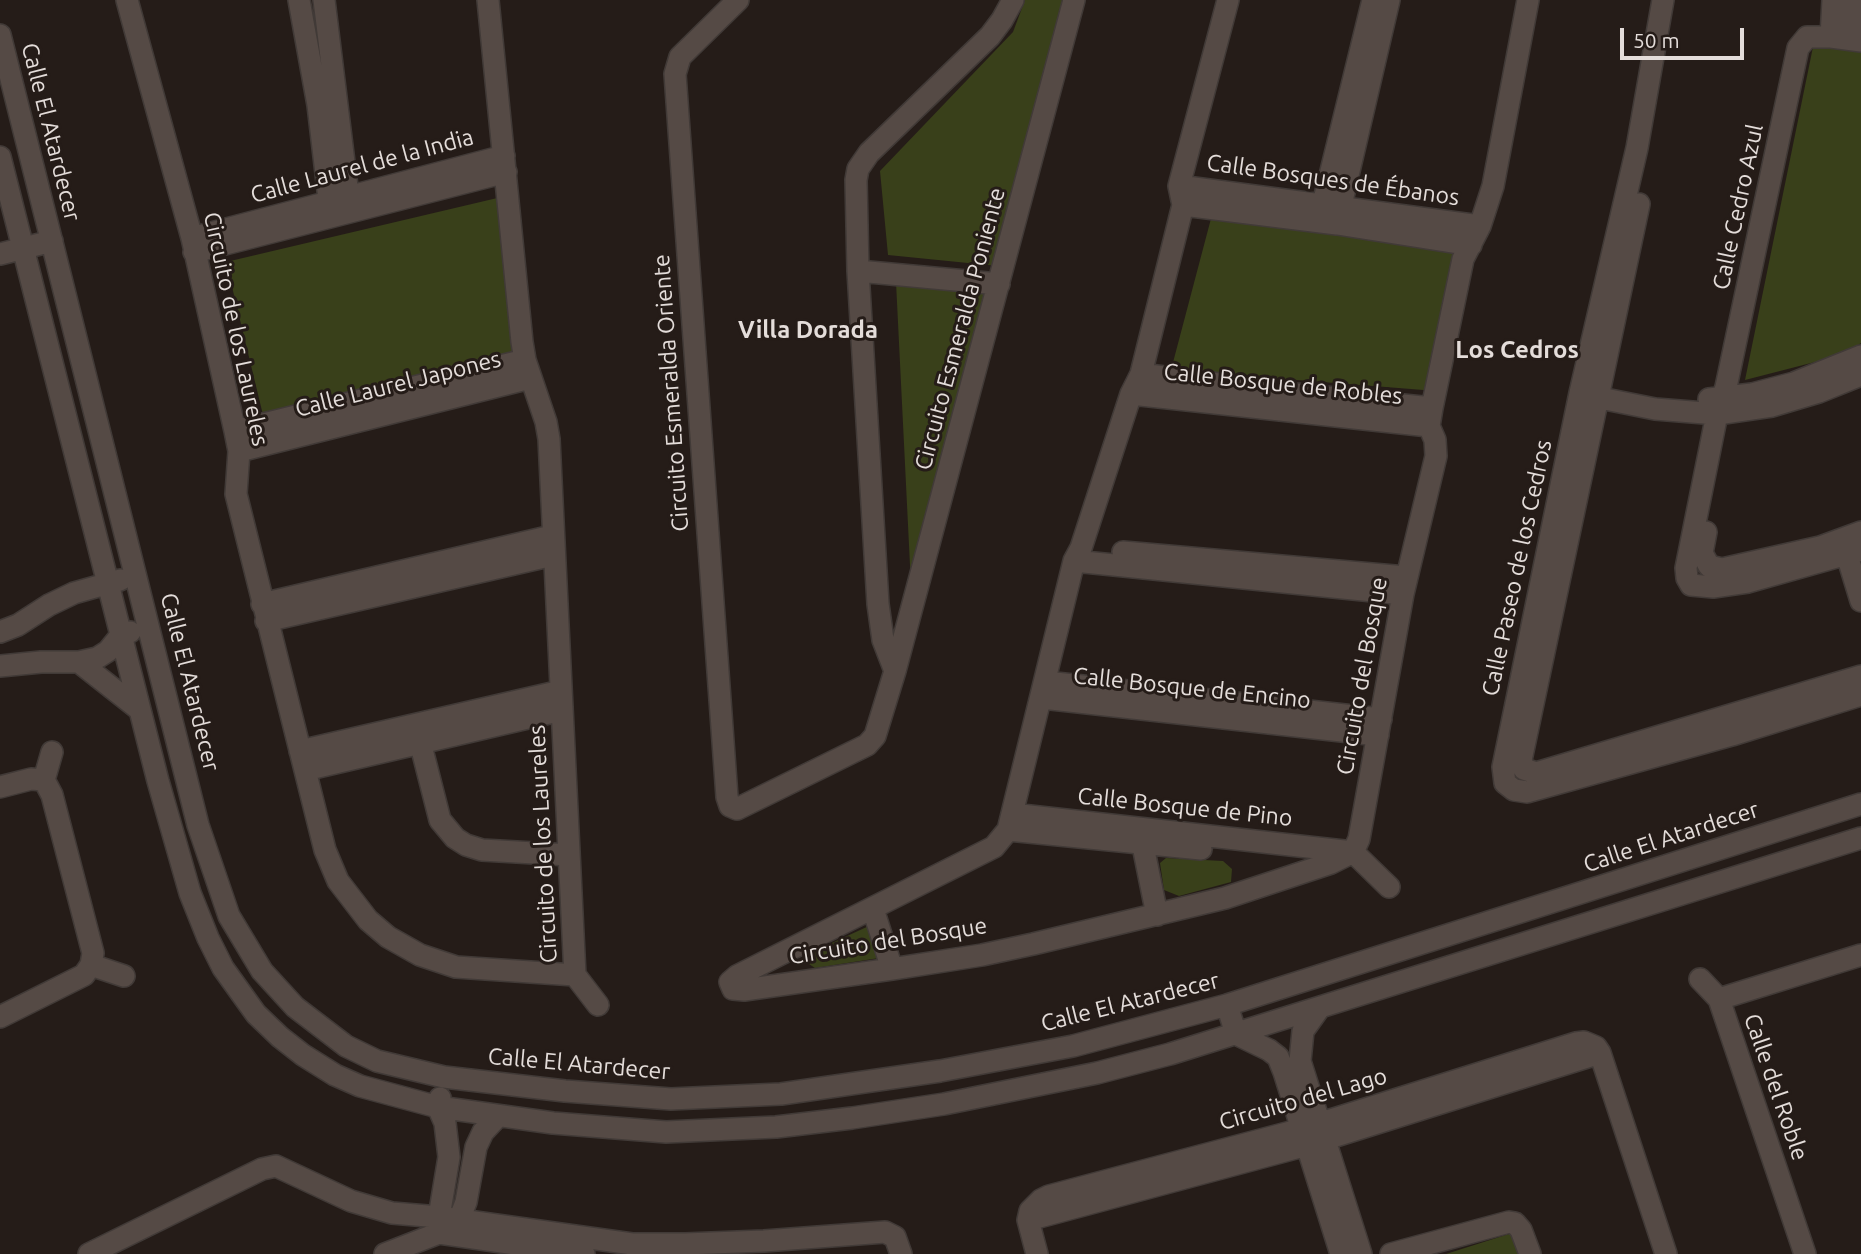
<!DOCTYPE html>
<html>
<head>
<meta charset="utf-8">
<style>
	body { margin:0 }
	#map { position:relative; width:1861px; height:1254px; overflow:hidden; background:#251c18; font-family:Ubuntu,sans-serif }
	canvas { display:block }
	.scale { position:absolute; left:1620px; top:28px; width:124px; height:32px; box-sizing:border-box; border:4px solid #e4ddda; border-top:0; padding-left:9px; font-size:21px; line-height:24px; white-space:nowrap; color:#e4ddda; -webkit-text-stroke:5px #251c18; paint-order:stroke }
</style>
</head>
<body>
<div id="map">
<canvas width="1861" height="1254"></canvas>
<div class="scale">50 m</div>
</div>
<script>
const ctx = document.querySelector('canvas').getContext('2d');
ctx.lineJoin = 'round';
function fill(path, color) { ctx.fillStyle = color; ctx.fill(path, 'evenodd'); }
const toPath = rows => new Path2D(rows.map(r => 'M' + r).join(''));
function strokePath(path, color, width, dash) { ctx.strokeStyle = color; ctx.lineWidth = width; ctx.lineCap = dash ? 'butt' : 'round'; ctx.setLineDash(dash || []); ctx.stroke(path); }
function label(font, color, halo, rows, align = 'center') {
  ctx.font = font + ' Ubuntu,sans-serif'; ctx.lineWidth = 6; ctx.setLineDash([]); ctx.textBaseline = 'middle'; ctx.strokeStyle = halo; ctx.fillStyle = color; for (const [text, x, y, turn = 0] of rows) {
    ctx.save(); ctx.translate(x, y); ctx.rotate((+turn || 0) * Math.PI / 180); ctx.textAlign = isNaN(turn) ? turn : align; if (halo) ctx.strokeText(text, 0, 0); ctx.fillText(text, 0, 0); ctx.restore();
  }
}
const green = toPath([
	[1025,0,1070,0,998,266,888,255,880,171,1013,32],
	[1814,42,1861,49,1861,343,1846,354,1745,380],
	[510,195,526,353,263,415,226,262],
	[1213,211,1463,242,1436,391,1171,370],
	[896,282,1001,293,913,626],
	[1166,858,1223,861,1232,869,1231,882,1179,896,1164,890,1160,863],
	[871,925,879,958,815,968,806,962,808,954],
	[1512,1233,1519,1254,1446,1254]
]);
const minor = toPath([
	[127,0,192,238,235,431,239,451,236,494,325,850,338,881,368,920,388,937,420,955,456,967,575,975],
	[299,0,318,105,331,216],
	[324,0,350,211],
	[488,0,522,342,525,360,546,422,549,439,575,975],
	[738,0,680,57,675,74,727,797,730,806,737,809,867,745,875,736,895,671,1074,0],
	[1228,0,1179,186,1183,205,1141,374,1131,394,1081,548,1074,561,1008,830,994,847,737,976,730,982,733,989,744,990,892,969,982,955,1033,944,1225,898,1331,863,1353,852,1359,839,1403,594,1436,456,1435,440,1429,426,1432,408,1463,259,1480,226,1493,186,1528,0],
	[1663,0,1637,148,1580,393,1503,767,1505,783,1514,790,1527,792,1732,735,1861,695],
	[0,35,198,825,229,916,262,971,295,1007,346,1046,377,1061,444,1077,565,1091,671,1099,781,1094,940,1071,1073,1046,1227,1005,1861,804],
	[1831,37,1833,0],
	[1851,39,1853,0],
	[0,157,158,781,190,893,208,938,223,968,256,1014,280,1037,303,1055,335,1075,360,1086,438,1107,553,1123,666,1132,776,1127,852,1118,944,1104,1097,1073,1170,1054,1861,838],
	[1179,186,1480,226],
	[1183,205,1337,224,1471,245],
	[1320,216,1373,0],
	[1338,218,1389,0],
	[192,238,504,156],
	[194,252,506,172],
	[0,254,52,241],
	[858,271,999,284],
	[1141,374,1296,394,1432,408],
	[1131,394,1429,426],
	[1585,395,1655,409,1717,414,1772,406,1819,392,1861,375],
	[1709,399,1752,394,1794,383,1861,356],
	[235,431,525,360],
	[239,451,530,378],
	[1706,532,1702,553,1709,566],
	[1843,542,1861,601],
	[1123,552,1406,577],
	[1074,561,1403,594],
	[1709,566,1722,569,1820,547,1861,532],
	[1691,585,1687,578,1686,568,1717,414,1726,387,1798,48,1807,37,1831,37,1861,41],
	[1691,585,1713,587,1748,582,1861,550],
	[262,604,552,536],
	[266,621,553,555],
	[0,632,18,625,49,605,74,593,120,580],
	[79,662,140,710],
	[0,666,41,662,79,662,97,658,108,651,121,635,130,632],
	[895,671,883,640,878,604,858,271,856,180,858,169,869,153,990,36,1002,20,1013,0],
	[1046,682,1381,719],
	[1042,698,1378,735],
	[417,730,440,820,455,838,466,845,482,850,569,855],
	[300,751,561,691],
	[1524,769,1521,760,1639,204],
	[1524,769,1536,773,1861,676],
	[305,770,562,710],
	[44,780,52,752],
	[0,787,31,779,44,780,52,795,93,953,91,965,84,975,0,1017],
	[1012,814,1353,852,1389,887],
	[1008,830,1201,849],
	[1140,831,1157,915],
	[873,909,892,969],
	[91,965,124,976],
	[575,975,598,1005],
	[1700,979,1719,999,1805,1254],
	[1719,999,1861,955],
	[1227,1005,1236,1034,1269,1050,1278,1057,1284,1072,1341,1254],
	[1318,1010,1303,1031,1300,1061,1361,1254],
	[1028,1220,1307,1145,1600,1053],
	[439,1231,439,1217,449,1157,445,1123,438,1107,440,1098],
	[439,1233,584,1254],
	[89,1254,262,1169,276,1166,351,1201,392,1213,439,1217,632,1244,685,1244,764,1241,885,1232,895,1237,901,1254],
	[385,1254,439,1233,459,1220,466,1202,476,1147,483,1132,498,1116],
	[1037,1254,1028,1220,1030,1211,1041,1200,1049,1196,1302,1129,1576,1043,1584,1042,1596,1047,1600,1053,1666,1254],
	[1391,1254,1509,1222,1515,1223,1521,1230,1530,1254]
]);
const streetNames = [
	["Calle El Atardecer",51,132,76],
	["Calle Laurel de la India",362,166,-15],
	["Calle Bosques de Ébanos",1333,180,8],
	["Calle Cedro Azul",1738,207,-78],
	["Circuito de los Laureles",236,329,78],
	["Circuito Esmeralda Poniente",960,329,-75],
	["Calle Laurel Japones",398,384,-14],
	["Calle Bosque de Robles",1283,384,6],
	["Circuito Esmeralda Oriente",671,393,-94],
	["Calle Paseo de los Cedros",1517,568,-78],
	["Circuito del Bosque",1362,676,-80],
	["Calle El Atardecer",190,682,76],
	["Calle Bosque de Encino",1192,688,6],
	["Calle Bosque de Pino",1185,807,6],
	["Calle El Atardecer",1671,837,-18],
	["Circuito de los Laureles",543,844,-93],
	["Circuito del Bosque",888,941,-9],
	["Calle El Atardecer",1130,1002,-14],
	["Calle El Atardecer",579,1064,5],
	["Calle del Roble",1776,1087,71],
	["Circuito del Lago",1303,1099,-16]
];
const neighbourhoodNames = [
	["Villa Dorada",808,330],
	["Los Cedros",1517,350]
];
fill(green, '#39401a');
strokePath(minor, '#413a37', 24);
strokePath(minor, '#554a45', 21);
label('23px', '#e4ddda', '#251c18', streetNames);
label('bold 24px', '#e4ddda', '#251c18', neighbourhoodNames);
</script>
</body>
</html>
